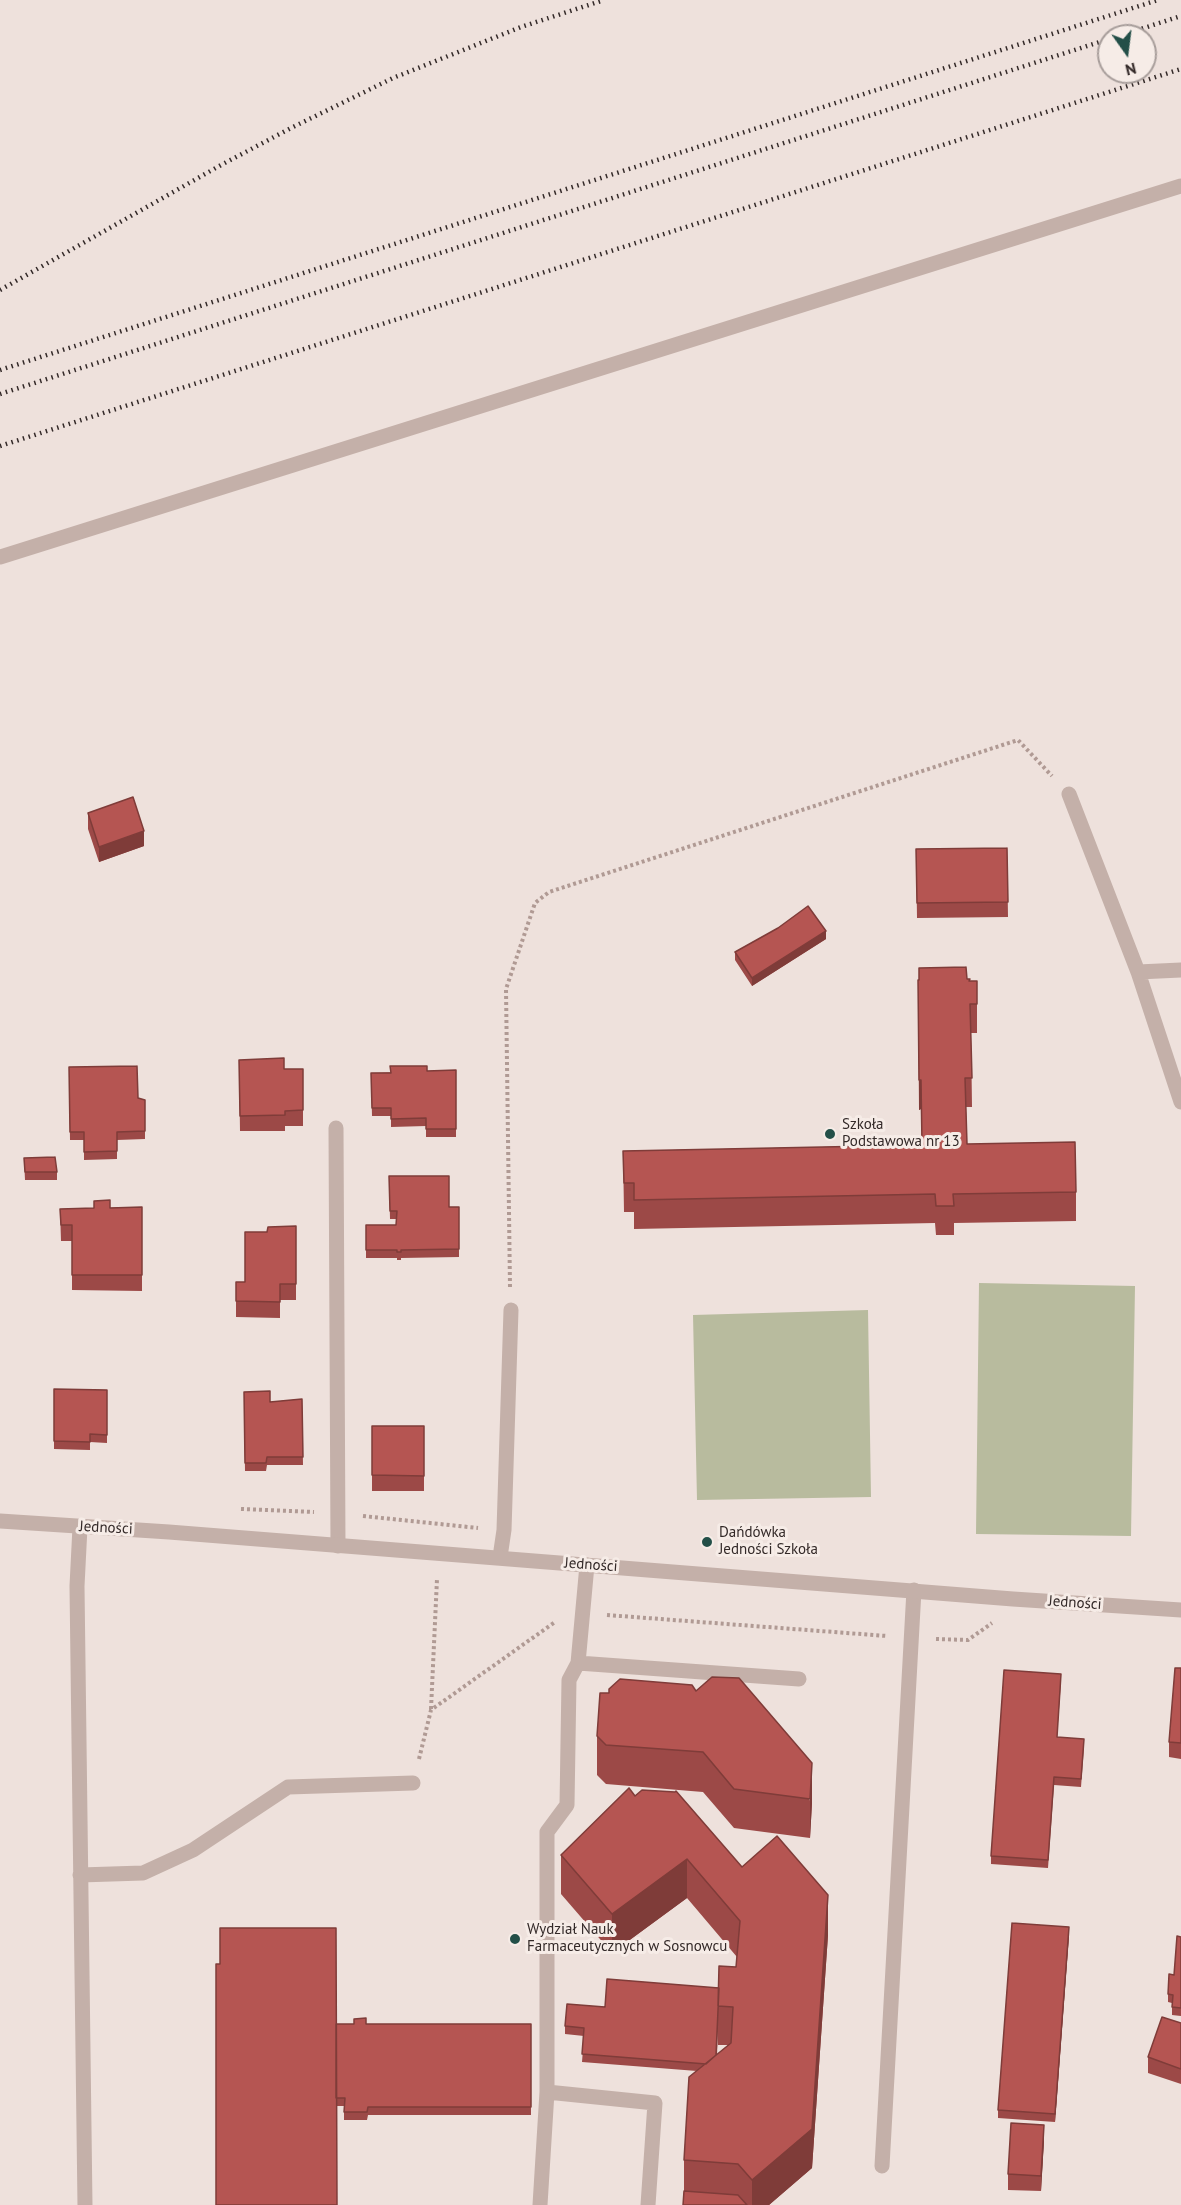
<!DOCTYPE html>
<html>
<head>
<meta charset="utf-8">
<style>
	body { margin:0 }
	#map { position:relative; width:1181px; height:2205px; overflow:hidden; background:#eee1dc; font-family:"PT Sans",sans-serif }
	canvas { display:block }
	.north { position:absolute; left:1097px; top:24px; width:60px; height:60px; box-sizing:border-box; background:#f6ece7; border:2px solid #a89e9b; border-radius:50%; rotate:166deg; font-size:16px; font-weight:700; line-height:24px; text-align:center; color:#332928 }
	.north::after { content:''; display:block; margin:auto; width:21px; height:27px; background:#234f48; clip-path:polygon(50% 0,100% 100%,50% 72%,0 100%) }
</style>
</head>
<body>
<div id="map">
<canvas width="1181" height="2205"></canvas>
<div class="north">N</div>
</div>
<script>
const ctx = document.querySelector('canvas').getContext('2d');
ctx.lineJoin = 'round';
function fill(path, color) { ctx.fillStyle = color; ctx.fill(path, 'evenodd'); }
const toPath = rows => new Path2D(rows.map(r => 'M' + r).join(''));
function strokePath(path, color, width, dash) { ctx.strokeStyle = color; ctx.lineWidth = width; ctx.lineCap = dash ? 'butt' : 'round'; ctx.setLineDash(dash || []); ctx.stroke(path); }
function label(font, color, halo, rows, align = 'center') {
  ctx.font = font + ' "PT Sans",sans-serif'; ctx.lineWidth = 6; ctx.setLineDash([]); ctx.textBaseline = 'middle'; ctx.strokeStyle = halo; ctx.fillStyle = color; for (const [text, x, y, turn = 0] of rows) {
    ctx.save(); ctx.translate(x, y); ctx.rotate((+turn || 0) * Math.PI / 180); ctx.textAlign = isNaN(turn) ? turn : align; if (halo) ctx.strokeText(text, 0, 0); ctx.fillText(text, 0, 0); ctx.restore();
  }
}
const green = toPath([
	[979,1283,1135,1286,1131,1536,976,1534],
	[868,1310,871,1497,697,1500,693,1315]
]);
const path = toPath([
	[510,1287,506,989,535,903,549,892,1018,740,1052,776],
	[241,1509,314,1512],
	[363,1516,478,1528],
	[607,1615,887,1636],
	[936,1639,968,1640,992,1623],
	[431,1709,437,1579],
	[419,1759,431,1710,555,1622]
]);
const lane = toPath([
	[0,557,1181,186],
	[1069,794,1138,972,1181,1102],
	[1138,972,1181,970],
	[336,1128,338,1546],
	[80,1527,77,1586,85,2205],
	[500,1557,504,1530,511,1310],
	[587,1565,578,1663,799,1679],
	[80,1875,143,1873,193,1850,288,1787,413,1783],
	[547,2092,655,2103,648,2205],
	[882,2166,914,1590],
	[540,2205,547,2092,547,1832,567,1805,569,1680,578,1663]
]);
const street = toPath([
	[0,1521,169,1532,1013,1599,1181,1610]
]);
const rail = toPath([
	[1119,36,1181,16],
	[0,290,221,165,291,128,393,78,521,27,604,0],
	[0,370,1158,0],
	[0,394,1109,39],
	[0,446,1181,69]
]);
const wall = toPath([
	[88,813,144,846,99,862,88,829],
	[1007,848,1008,917,917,918,916,849],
	[778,928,826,939,752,986,735,960,735,952],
	[967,979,970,981,977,1004,977,1033,971,1033,972,1107,966,1107,967,1144,1076,1192,1076,1221,954,1223,954,1235,936,1235,935,1223,634,1229,634,1212,624,1212,623,1151,922,1145,921,1109,919,1110,918,980],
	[239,1060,284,1069,303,1069,303,1126,285,1126,285,1131,240,1131],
	[69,1067,138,1098,145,1100,145,1139,117,1140,117,1159,84,1160,84,1140,70,1140],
	[456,1070,456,1137,426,1137,426,1126,391,1127,391,1116,372,1116,371,1073],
	[24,1158,57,1172,57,1180,25,1180],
	[389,1176,449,1207,459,1207,459,1257,401,1258,401,1260,397,1260,397,1258,366,1258,366,1225,396,1225,397,1219,390,1219],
	[142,1207,142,1291,72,1290,72,1241,61,1241,60,1209],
	[296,1226,296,1300,280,1300,280,1318,236,1317,236,1282,245,1282,267,1232],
	[54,1389,107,1390,107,1443,90,1442,90,1450,54,1449],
	[244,1392,270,1402,302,1399,303,1465,267,1465,266,1471,245,1471],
	[372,1426,424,1426,424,1491,372,1491],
	[1181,1668,1181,1759,1169,1757,1169,1742],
	[712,1677,812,1803,810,1838,734,1828,703,1792,606,1784,597,1775,597,1736,696,1691],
	[1061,1682,1057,1737,1084,1747,1081,1787,1054,1785,1048,1868,991,1864,991,1856],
	[635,1796,742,1867,828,1935,812,2168,769,2205,683,2205,684,2191,684,2160,697,2071,582,2062,584,2036,565,2034,565,2026,605,2007,719,1988,736,1967,737,1957,687,1898,612,1953,561,1894,561,1855],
	[718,2031,718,2045,728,2045,717,2055],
	[1069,1935,1055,2122,998,2118,998,2110],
	[1181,1937,1181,2016,1172,2015,1172,2003,1168,2002,1168,1994,1174,1975],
	[220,1964,336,2024,531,2024,531,2115,368,2115,367,2120,344,2120,344,2106,336,2106],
	[1181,2023,1181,2084,1148,2073,1148,2057],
	[1044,2140,1041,2191,1008,2190,1008,2174]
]);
const shadedWall = toPath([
	[144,831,144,846,99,862,99,847],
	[826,931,826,939,752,986,752,978],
	[919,1080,921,1080,921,1109,919,1110],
	[812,1763,812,1803,810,1838,810,1799],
	[687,1859,687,1898,612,1953,612,1914],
	[828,1895,828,1935,812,2168,769,2205,752,2205,752,2180],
	[1069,1927,1069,1935,1055,2122,1055,2114],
	[1044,2125,1044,2140,1041,2191,1041,2176]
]);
const building = toPath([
	[133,797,144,831,99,847,88,813,133,797],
	[1007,848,1008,902,917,903,916,849,1007,848],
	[808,906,826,931,752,978,735,952,778,928,808,906],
	[966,967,967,979,970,979,969,981,977,981,977,1004,970,1004,972,1078,965,1078,967,1144,1075,1142,1076,1192,953,1194,954,1206,936,1206,935,1194,634,1200,634,1183,624,1183,623,1151,922,1145,921,1080,919,1080,918,980,919,980,919,968,966,967],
	[284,1058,284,1069,303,1069,303,1110,285,1111,285,1115,240,1116,239,1060,284,1058],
	[137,1066,138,1098,145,1100,145,1131,117,1132,117,1151,84,1152,84,1132,70,1132,69,1067,137,1066],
	[390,1066,427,1066,427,1071,456,1070,456,1129,426,1129,426,1118,391,1119,391,1108,372,1108,371,1073,391,1073,390,1066],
	[55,1157,57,1172,25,1172,24,1158,55,1157],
	[389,1176,449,1176,449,1207,459,1207,459,1249,401,1250,401,1252,397,1252,397,1250,366,1250,366,1225,396,1225,397,1211,390,1211,389,1176],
	[110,1200,110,1208,142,1207,142,1275,72,1275,72,1225,61,1225,60,1209,94,1208,94,1201,110,1200],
	[296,1226,296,1284,280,1284,280,1302,236,1301,236,1282,245,1282,245,1232,267,1232,268,1227,296,1226],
	[54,1389,107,1390,107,1435,90,1434,90,1442,54,1441,54,1389],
	[270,1391,270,1402,302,1399,303,1457,267,1457,266,1463,245,1463,244,1392,270,1391],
	[372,1426,424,1426,424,1476,372,1475,372,1426],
	[1175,1668,1181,1668,1181,1743,1169,1742,1175,1668],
	[1004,1670,1061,1674,1057,1737,1084,1739,1081,1779,1054,1777,1048,1860,991,1856,1004,1670],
	[712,1677,739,1678,812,1763,810,1799,734,1789,703,1752,606,1745,597,1736,600,1693,609,1693,609,1689,620,1679,692,1685,696,1691,712,1677],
	[629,1788,635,1796,642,1790,675,1792,676,1791,742,1867,777,1836,828,1895,812,2129,752,2180,738,2164,684,2160,689,2077,731,2043,733,2007,718,2006,719,1966,736,1967,740,1921,687,1859,612,1914,561,1855,629,1788],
	[1012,1923,1069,1927,1055,2114,998,2110,1012,1923],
	[220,1928,336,1928,337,2205,216,2205,216,1964,220,1964,220,1928],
	[1177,1936,1181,1937,1181,2008,1172,2007,1173,1995,1168,1994,1169,1974,1174,1975,1177,1936],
	[607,1979,719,1988,716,2055,706,2064,582,2054,584,2028,565,2026,567,2004,605,2007,607,1979],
	[1162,2017,1181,2023,1181,2069,1148,2057,1162,2017],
	[366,2018,366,2024,531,2024,531,2107,368,2107,367,2112,344,2112,345,2098,336,2098,336,2024,354,2024,354,2019,366,2018],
	[1011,2123,1044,2125,1041,2176,1008,2174,1011,2123],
	[684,2191,738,2195,747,2205,683,2205,684,2191]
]);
const markers = [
	[830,1134,6,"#234f48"],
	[707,1542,6,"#234f48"],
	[515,1939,6,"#234f48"]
];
const poiNames = [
	["Szkoła",842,1125],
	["Podstawowa nr 13",842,1142],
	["Dańdówka",719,1533],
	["Jedności Szkoła",719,1550],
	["Wydział Nauk",527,1930],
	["Farmaceutycznych w Sosnowcu",527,1947]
];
const streetNames = [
	["Jedności",106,1528,3],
	["Jedności",591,1565,4],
	["Jedności",1075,1603,4]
];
fill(green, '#b8bb9e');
strokePath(path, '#b09a94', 4, [3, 3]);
strokePath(lane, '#c4b0a9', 15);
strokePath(street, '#c4b0a9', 15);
strokePath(rail, '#332928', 4.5, [1.5, 4.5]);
fill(wall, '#9c4947');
fill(shadedWall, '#7f3c39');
fill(building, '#b55552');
strokePath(building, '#7f3c39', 1.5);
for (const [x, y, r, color] of markers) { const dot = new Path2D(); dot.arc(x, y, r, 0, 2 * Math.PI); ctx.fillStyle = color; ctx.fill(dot); strokePath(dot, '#f6ece7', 2); }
label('15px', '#332928', '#f6ece7', poiNames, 'left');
label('15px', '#332928', '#f6ece7', streetNames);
</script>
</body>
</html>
